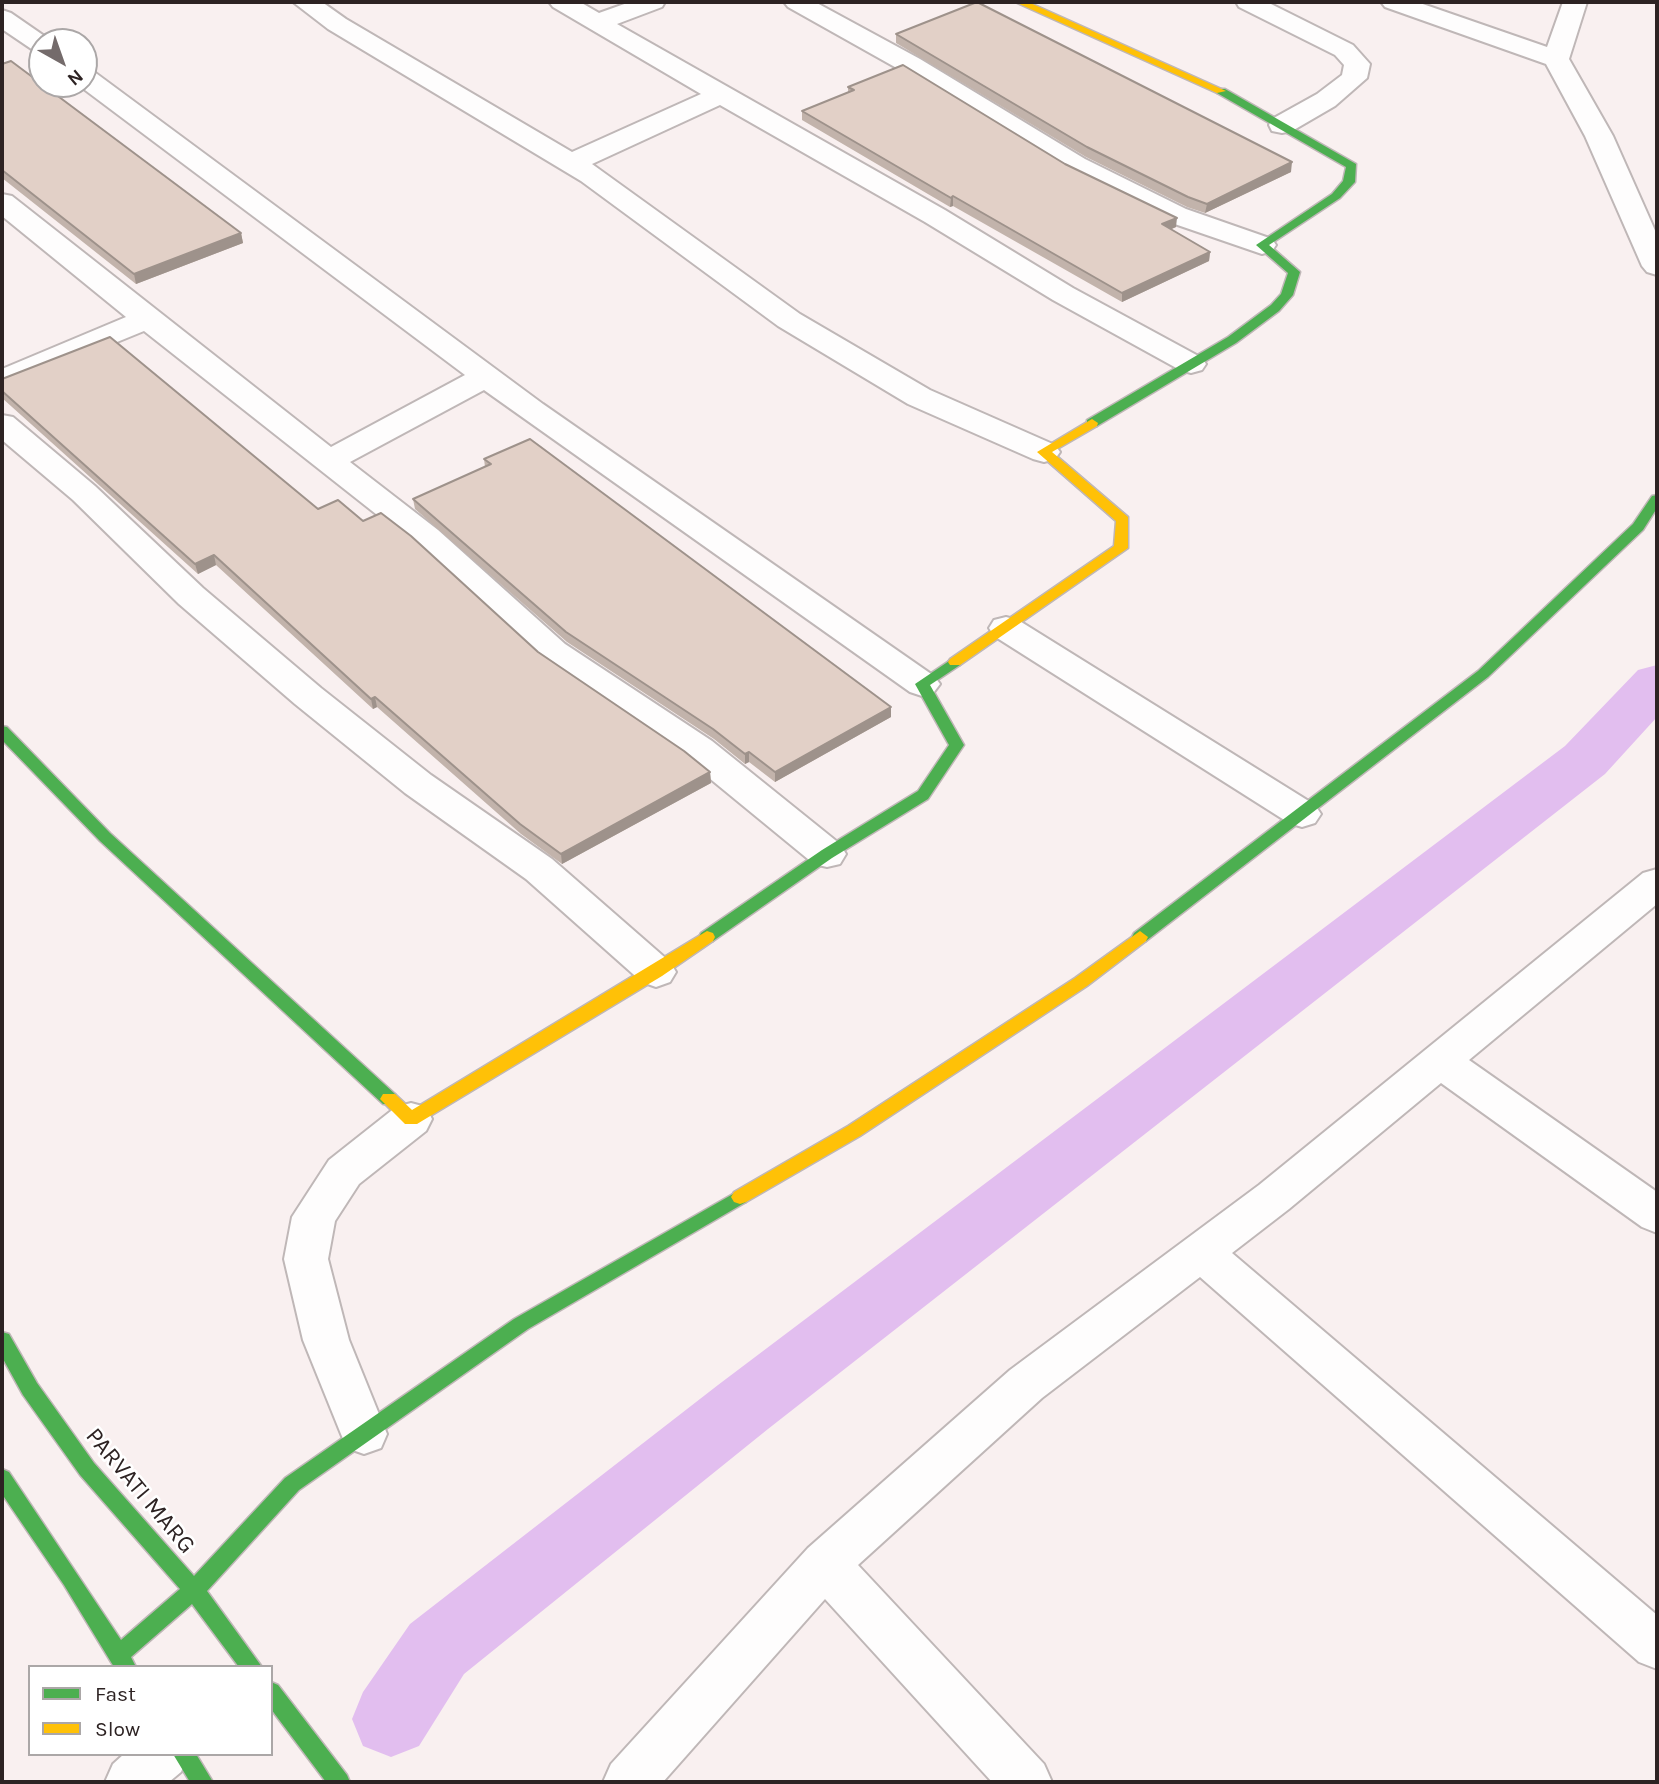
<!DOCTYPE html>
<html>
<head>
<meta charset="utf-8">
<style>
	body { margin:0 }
	#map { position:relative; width:1659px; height:1784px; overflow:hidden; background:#f9f0f0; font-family:Karla,sans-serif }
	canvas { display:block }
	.frame { position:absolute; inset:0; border:4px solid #2d2323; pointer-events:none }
	.legend { position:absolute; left:28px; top:1665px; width:245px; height:91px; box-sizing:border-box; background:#fff; border:2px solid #aba7a7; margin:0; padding:9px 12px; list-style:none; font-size:21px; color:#2d2323 }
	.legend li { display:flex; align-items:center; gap:14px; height:35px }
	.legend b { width:35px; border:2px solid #aba7a7 }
	.north { position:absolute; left:28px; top:28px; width:70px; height:70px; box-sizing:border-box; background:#fff; border:2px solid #aba7a7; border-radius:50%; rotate:140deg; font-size:19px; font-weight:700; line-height:28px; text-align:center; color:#2d2323 }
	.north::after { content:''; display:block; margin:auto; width:24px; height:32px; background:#746b6b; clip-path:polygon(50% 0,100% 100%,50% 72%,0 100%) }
</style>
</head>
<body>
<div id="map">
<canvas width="1659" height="1784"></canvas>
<div class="frame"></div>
<ul class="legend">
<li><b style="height:9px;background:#4caf50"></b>Fast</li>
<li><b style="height:9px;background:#ffc107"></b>Slow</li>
</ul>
<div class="north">N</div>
</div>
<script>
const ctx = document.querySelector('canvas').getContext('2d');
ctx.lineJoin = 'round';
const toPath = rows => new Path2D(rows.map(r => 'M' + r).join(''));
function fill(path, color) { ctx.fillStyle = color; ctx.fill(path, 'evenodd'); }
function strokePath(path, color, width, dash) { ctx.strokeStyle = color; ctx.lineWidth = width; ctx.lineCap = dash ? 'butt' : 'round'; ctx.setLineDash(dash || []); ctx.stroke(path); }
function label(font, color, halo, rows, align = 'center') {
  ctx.font = font + ' Karla,sans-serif'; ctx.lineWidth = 5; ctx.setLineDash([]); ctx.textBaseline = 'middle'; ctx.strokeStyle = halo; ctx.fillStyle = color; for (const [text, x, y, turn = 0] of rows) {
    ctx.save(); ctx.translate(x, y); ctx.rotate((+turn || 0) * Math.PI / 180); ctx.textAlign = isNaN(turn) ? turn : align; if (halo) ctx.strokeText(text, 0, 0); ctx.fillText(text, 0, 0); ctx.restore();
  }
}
const canal = toPath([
	[1657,665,1657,717,1605,774,768,1429,464,1674,419,1746,391,1757,363,1746,352,1719,363,1692,410,1624,718,1385,1565,746,1638,670,1657,665]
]);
const street = toPath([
	[293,2,322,2,346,19,572,152,701,94,553,7,549,2,580,2,599,13,630,2,665,2,662,7,617,24,945,210,1073,288,1202,358,1206,364,1202,370,1191,373,1180,370,1053,300,925,222,720,105,592,164,800,314,930,390,1055,445,1060,452,1055,459,1044,462,1033,459,908,404,778,326,581,181,328,29,293,2],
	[784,2,815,2,920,59,1085,159,1186,209,1272,239,1276,245,1272,251,1262,254,1166,221,1065,171,902,71,788,7,784,2],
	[1236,2,1267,2,1353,45,1370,64,1367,78,1335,106,1292,131,1282,133,1272,131,1269,125,1272,119,1317,94,1342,75,1344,65,1335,55,1239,7,1236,2],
	[1381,2,1417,2,1547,47,1563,2,1587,2,1569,59,1613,136,1657,235,1657,275,1647,272,1642,266,1585,136,1546,64,1385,7,1381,2],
	[2,10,11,13,53,42,42,42,42,53,33,50,2,29,2,10],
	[84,69,93,71,543,404,934,676,940,684,934,692,922,696,910,692,484,390,350,462,438,530,565,644,712,741,840,844,846,854,840,864,827,867,814,864,686,759,541,660,414,544,144,331,2,389,2,369,126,317,2,216,2,194,12,196,331,447,465,375,77,84,84,84,84,69],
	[2,415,13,417,95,486,203,588,321,688,431,775,552,859,670,962,676,972,670,982,656,987,642,982,526,879,405,793,295,704,179,604,73,500,2,440,2,415],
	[1006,617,1018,620,1315,805,1321,814,1315,823,1302,827,1289,823,994,636,989,628,994,620,1006,617],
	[1657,869,1657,904,1469,1060,1657,1192,1657,1233,1642,1227,1441,1083,1289,1209,1232,1253,1657,1615,1657,1669,1639,1662,1200,1277,1042,1398,858,1565,1044,1764,1052,1782,992,1782,825,1599,663,1782,603,1782,611,1764,808,1548,1010,1370,1259,1185,1643,873,1657,869],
	[411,1103,426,1107,432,1119,426,1131,359,1184,335,1221,328,1259,349,1340,387,1434,381,1448,364,1454,347,1448,341,1434,303,1340,284,1259,292,1217,329,1160,396,1107,411,1103],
	[124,1754,189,1754,181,1772,169,1782,105,1782,113,1764,124,1754]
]);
const fast = toPath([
	[1217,89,1225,89,1356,164,1355,182,1340,198,1269,245,1300,272,1293,295,1279,311,1236,343,1097,426,1087,426,1087,420,1228,337,1271,305,1281,294,1288,273,1256,245,1332,194,1343,181,1346,167,1217,93,1217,89],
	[1657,495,1657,508,1643,530,1488,677,1146,941,1134,941,1132,937,1134,933,1478,671,1633,524,1652,496,1657,495],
	[955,657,962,662,960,665,930,685,964,745,928,799,832,858,713,941,701,941,699,937,701,933,822,850,918,791,949,745,915,684,955,657],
	[2,726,7,727,110,833,395,1094,398,1099,395,1104,383,1104,100,841,2,740,2,726],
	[740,1190,746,1192,749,1197,746,1202,528,1329,299,1490,207,1591,262,1667,239,1667,192,1604,131,1657,136,1667,114,1667,64,1585,2,1494,2,1469,9,1472,121,1640,180,1589,80,1475,23,1395,2,1357,2,1332,9,1334,37,1383,94,1463,194,1576,285,1478,514,1319,740,1190],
	[271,1682,278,1685,347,1775,350,1782,326,1782,271,1709,271,1682],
	[173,1754,196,1754,213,1782,190,1782,173,1754]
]);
const slow = toPath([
	[1015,2,1028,2,1226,91,1217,93,1015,2],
	[1092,419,1098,423,1097,426,1052,452,1128,517,1128,548,960,665,950,665,948,662,950,659,1114,546,1116,521,1037,452,1092,419],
	[707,931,713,933,715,937,713,941,662,976,417,1124,405,1124,380,1099,383,1094,395,1094,412,1110,707,931],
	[1140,931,1148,937,1146,941,1087,986,860,1136,746,1202,740,1204,734,1202,731,1197,734,1192,848,1126,1075,978,1140,931]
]);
const wall = toPath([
	[896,34,1291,172,1205,213,1187,207,1086,157,896,43],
	[2,64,241,233,243,243,136,284,2,178],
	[848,87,1065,164,1176,227,1171,229,1210,252,1209,261,1122,302,953,206,950,207,802,120,802,111,848,93],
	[2,379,318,509,363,521,538,652,710,772,711,783,562,864,521,834,377,707,373,709,216,565,198,574,2,398],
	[484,459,891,717,775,782,749,762,745,764,714,739,567,642,415,509,413,499,485,467]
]);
const shadedWall = toPath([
	[1292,162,1291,172,1205,213,1207,204],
	[953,196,953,206,950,207,951,198],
	[1177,218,1176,227,1161,234,1162,224],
	[241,233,243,243,136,284,134,274],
	[1210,252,1209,261,1122,302,1122,293],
	[214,555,216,565,198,574,195,564],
	[375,697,377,707,373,709,371,699],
	[891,707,891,717,775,782,775,772],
	[749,752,749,762,745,764,745,754],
	[710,772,711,783,562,864,561,854]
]);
const building = toPath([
	[977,2,1292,162,1207,204,1188,197,1087,147,896,34,977,2],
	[11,61,241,233,134,274,2,170,2,64,11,61],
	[903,65,1065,164,1177,218,1162,224,1210,252,1122,293,953,196,951,198,802,111,854,90,848,87,903,65],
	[110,337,318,509,338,500,363,521,381,513,411,536,538,652,684,751,710,772,561,854,520,824,375,697,371,699,214,555,195,564,2,391,2,379,110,337],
	[530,439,891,707,775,772,749,752,745,754,713,729,566,632,413,499,491,464,484,459,530,439]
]);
const nearStreetnames = [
	["PARVATI MARG",140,1491,50]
];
fill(canal, '#e2beef');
strokePath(street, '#bfb7b7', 4);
strokePath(fast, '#bfb7b7', 3);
strokePath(slow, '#bfb7b7', 3);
fill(street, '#fefdfd');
fill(fast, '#4caf50');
fill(slow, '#ffc107');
fill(wall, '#c2b3ab');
fill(shadedWall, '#9e928b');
fill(building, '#e2d0c7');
strokePath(building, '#9e928b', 2);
label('24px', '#2d2323', '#fff', nearStreetnames);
</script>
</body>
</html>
